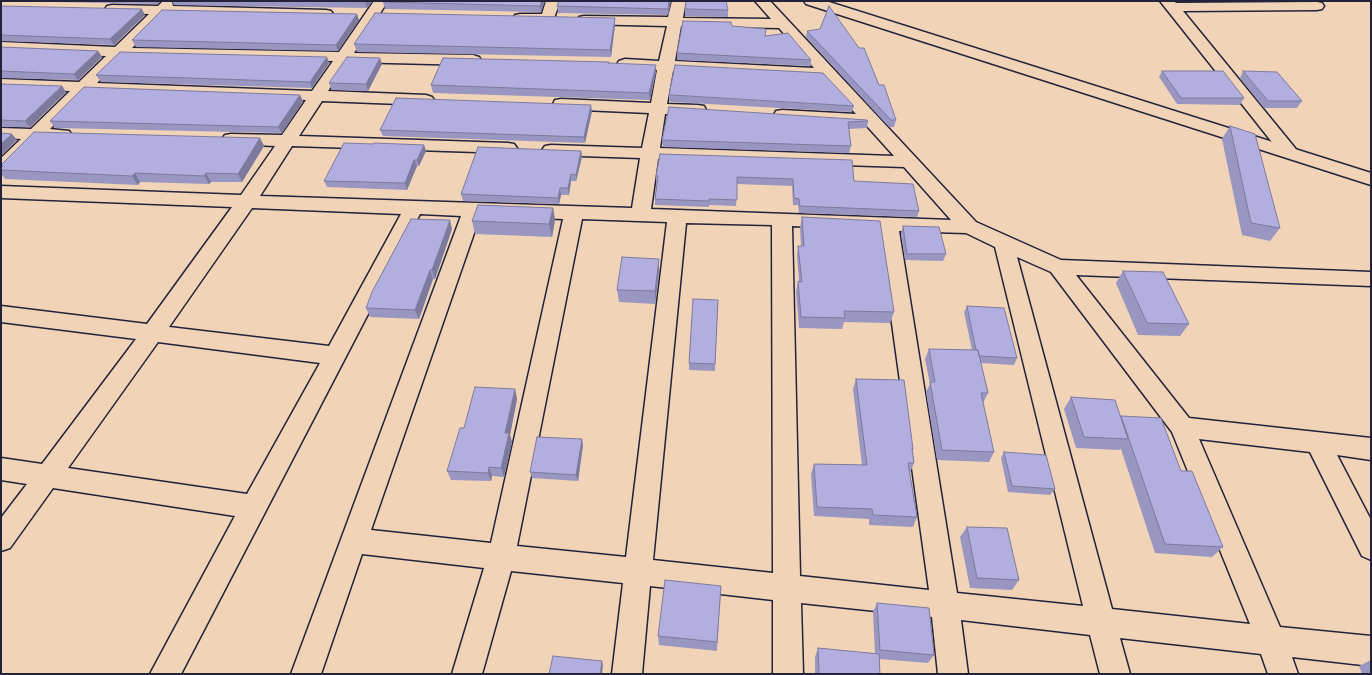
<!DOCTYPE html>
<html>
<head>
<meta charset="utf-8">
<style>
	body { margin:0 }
	#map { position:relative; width:1372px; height:675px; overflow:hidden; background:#f1d4b7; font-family:"Gochi Hand",sans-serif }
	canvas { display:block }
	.frame { position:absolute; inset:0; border:2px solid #22223b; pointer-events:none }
</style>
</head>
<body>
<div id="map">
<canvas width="1372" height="675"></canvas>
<div class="frame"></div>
</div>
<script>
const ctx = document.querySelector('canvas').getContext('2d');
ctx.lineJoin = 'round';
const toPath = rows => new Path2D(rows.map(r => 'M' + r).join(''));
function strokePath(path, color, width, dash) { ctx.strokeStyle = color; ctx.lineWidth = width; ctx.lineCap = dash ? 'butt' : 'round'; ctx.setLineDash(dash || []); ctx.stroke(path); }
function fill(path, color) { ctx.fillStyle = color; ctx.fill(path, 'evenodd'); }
const minor = toPath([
	[168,1,172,2,173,6,326,10,331,11,333,14,331,17,326,18,165,15,132,48,339,52,374,1,388,1,354,53,473,55,479,57,481,60,479,63,473,65,348,62,328,91,426,95,432,97,434,100,432,103,426,105,322,101,299,136,508,143,514,144,517,148,514,152,508,153,292,146,260,196,632,208,640,158,551,155,545,154,542,150,545,146,551,145,642,148,649,113,561,109,555,108,553,104,555,100,561,99,651,103,657,70,625,69,619,67,617,64,619,61,625,59,659,61,667,26,584,24,579,23,577,20,579,17,584,16,668,17,672,1,686,1,683,18,771,19,755,1,770,1,976,222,1061,260,1371,272,1371,286,1076,275,1189,418,1371,438,1371,460,1337,455,1371,520,1371,560,1362,556,1310,452,1199,439,1280,627,1371,636,1371,666,1292,657,1298,674,1268,674,1261,654,1120,638,1130,674,1100,674,1090,635,961,620,968,674,938,674,932,617,801,603,803,674,773,674,773,600,650,586,642,674,612,674,623,583,511,571,482,674,452,674,484,568,362,554,321,674,291,674,461,216,420,214,181,674,150,674,235,516,53,488,10,548,1,551,1,518,27,484,1,480,1,458,42,464,136,339,1,322,1,306,147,324,232,207,1,198,1,186,241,195,275,146,231,144,225,143,222,139,225,135,231,134,282,135,306,100,88,92,50,129,69,131,72,135,69,139,63,140,40,139,7,172,1,174,1,158,21,139,1,138,1,128,31,129,70,91,1,89,1,79,79,82,106,56,1,52,1,42,115,47,149,14,112,13,107,12,105,9,107,6,112,5,158,6,162,2,168,1],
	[681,26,779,28,814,68,675,61,681,26],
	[123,57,333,61,312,91,97,83,123,57],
	[673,71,823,78,856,114,782,110,776,111,774,115,776,119,866,125,894,156,660,148,665,114,698,115,704,114,706,110,704,106,698,105,667,104,673,71],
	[658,159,904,167,951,220,651,209,658,159],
	[252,208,401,214,329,346,169,327,252,208],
	[480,216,563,219,491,543,371,530,480,216],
	[582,219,667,222,626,557,517,546,582,219],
	[686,223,772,225,773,573,653,560,686,223],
	[792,226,879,230,929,590,800,576,792,226],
	[899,231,966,233,995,247,1083,606,957,593,899,231],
	[1017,257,1051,272,1172,432,1250,624,1112,609,1017,257],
	[158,342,320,363,247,494,68,468,158,342],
	[546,1,560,1,553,21,520,22,515,21,513,18,515,15,520,14,542,14,546,1],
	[1160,1,1174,1,1176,3,1317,2,1322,3,1324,6,1322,9,1317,10,1183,11,1295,148,1298,152,1295,156,1289,157,1283,156,1160,1]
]);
const major = toPath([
	[804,1,826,1,1371,173,1371,185,806,4,804,1]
]);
const wall = toPath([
	[1,1,161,1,157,4],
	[172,1,373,1,367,8,174,5],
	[384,1,545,1,541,12,385,9,383,2],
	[559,1,671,1,668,15,558,13,557,6],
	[1,6,145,15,114,45,1,41],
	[685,9,728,10,728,17,685,16],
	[357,14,359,20,338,51,136,47,132,40],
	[615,25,611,57,357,52,354,44],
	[732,26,765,36,811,60,811,66,677,60,677,53],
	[807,31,879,85,896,120,894,127,889,127,806,37],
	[1,47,98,51,102,57,78,80,1,78],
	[329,63,312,88,101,82,96,75],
	[609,63,656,72,650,100,433,93,431,85],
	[382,64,368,91,332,90,329,83],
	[1162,71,1244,98,1240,105,1177,104,1159,77],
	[1243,71,1302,101,1297,108,1264,108,1240,78],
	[1,84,62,86,66,92,30,127,1,127],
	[300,95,303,101,282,133,55,128,50,121],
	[669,95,854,106,852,112,672,102,669,101],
	[592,111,585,143,383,136,380,130],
	[867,120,868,121,867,128,849,129,851,146,849,153,663,147,662,140],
	[1230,126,1280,228,1270,241,1242,235,1222,139],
	[260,138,264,146,242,182,211,182,209,184,140,182,138,185,5,179,1,173,1,165],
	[373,144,424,145,426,151,419,166,417,166,407,190,327,187,324,181],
	[581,151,582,157,576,181,571,181,569,195,561,195,559,204,463,201,461,194],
	[660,154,854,181,919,211,917,217,799,213,798,205,793,205,792,186,737,184,736,206,709,205,709,207,655,205,655,199,657,183,656,183,656,176],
	[553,208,555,220,552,237,475,234,472,221],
	[802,217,894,312,890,323,844,322,842,329,799,328,796,292,798,281,799,281,797,256,798,246,801,246,800,228],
	[903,226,946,254,943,261,905,260,901,233],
	[452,229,435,279,433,279,419,319,370,317,366,308],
	[659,271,655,304,619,302,617,290],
	[1123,271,1189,324,1180,336,1138,335,1116,283],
	[718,300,715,371,689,370,689,363],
	[967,306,1017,358,1014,365,981,363,988,393,983,403,994,452,989,462,937,460,926,392,930,384,925,359,929,349,972,350,964,312],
	[856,379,913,449,912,452,914,463,910,473,917,517,913,527,869,525,869,519,814,516,811,474,814,464,862,465,853,389],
	[515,389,517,399,510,435,512,442,504,477,492,476,491,481,451,480,447,471,464,428],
	[1071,397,1120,416,1121,416,1181,471,1223,547,1212,557,1155,553,1121,449,1119,450,1076,448,1064,409],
	[583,445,578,481,532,478,530,472],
	[1004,452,1055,489,1050,495,1008,492,1001,458],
	[967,527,1019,580,1012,590,970,588,960,537],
	[721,586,717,651,659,645,658,636],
	[877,603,934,655,928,663,879,659,880,674,815,674,815,657,818,648,875,654,873,612],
	[1371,660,1371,674,1362,674,1359,666]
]);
const shadedWall = toPath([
	[156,1,161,1,157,4],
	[366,1,373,1,367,8,365,2],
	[542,1,545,1,541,12,540,6],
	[669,1,671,1,668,15,668,9],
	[142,9,145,15,114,45,110,39],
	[357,14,359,20,338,51,336,45],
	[615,18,615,25,611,57,610,50],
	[98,51,102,57,78,80,74,74],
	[327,57,329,63,312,88,310,82],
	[380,58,382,64,368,91,366,84],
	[656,65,656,72,650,100,649,93],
	[62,86,66,92,30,127,25,121],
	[300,95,303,101,282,133,278,127],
	[591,105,592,111,585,143,584,137],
	[12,134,17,140,1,156,1,144],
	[260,138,264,146,242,182,238,174],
	[424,145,426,151,419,166,417,160],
	[581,151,582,157,576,181,576,175],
	[414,160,417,166,407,190,405,183],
	[135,173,140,182,138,185,132,176],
	[206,173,211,182,209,184,204,176],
	[571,174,571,181,569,195,568,188],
	[560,188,561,195,559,204,558,198],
	[553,208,555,220,552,237,549,224],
	[450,220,452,229,435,279,432,270],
	[659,259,659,271,655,304,655,291],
	[430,270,433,279,419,319,415,310],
	[515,389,517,399,510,435,512,442,504,477,501,468,505,433],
	[582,439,583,445,578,481,576,475],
	[489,467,492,476,491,481,488,473],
	[602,661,603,666,602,674,600,674]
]);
const building = toPath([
	[315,1,366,1,365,2,315,1],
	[384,1,542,1,540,6,383,2,384,1],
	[559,1,669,1,668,9,557,6,559,1],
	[686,1,726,1,728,10,685,9,686,1],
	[1,6,142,9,110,39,1,35,1,6],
	[829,6,859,48,864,48,879,85,884,85,896,120,891,120,807,31,820,29,829,6],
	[162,10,357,14,336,45,132,40,162,10],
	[375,13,615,18,610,50,354,44,375,13],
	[683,21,731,22,732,26,766,29,765,36,788,33,811,60,677,53,683,21],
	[1,47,98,51,74,74,1,71,1,47],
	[120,52,327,57,310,82,96,75,120,52],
	[347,57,380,58,366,84,329,83,347,57],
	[443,58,609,62,608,63,656,65,649,93,431,85,443,58],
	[675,65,823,73,854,106,672,95,669,95,675,65],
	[1162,71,1223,71,1244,98,1181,98,1162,71],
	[1243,71,1277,72,1302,101,1268,101,1243,71],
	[1,84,62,86,25,121,1,120,1,84],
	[84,87,300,95,278,127,50,121,84,87],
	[396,98,591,105,584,137,380,130,396,98],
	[669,107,867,120,868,121,848,122,851,146,662,140,669,107],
	[1230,126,1255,134,1280,228,1251,223,1230,126],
	[34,132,260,138,238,174,206,173,204,176,135,173,132,176,1,170,1,168,3,166,1,166,1,165,34,132],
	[1,133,12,134,1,144,1,133],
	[344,143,373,144,374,143,424,145,417,160,414,160,405,183,324,181,344,143],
	[478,147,581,151,576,175,571,174,568,188,560,188,558,198,461,194,478,147],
	[660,154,852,160,854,181,913,184,919,211,800,206,799,199,794,198,793,179,737,177,737,200,709,199,709,201,655,199,658,176,656,176,660,154],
	[478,205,553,208,549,224,472,221,478,205],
	[802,217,880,221,894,312,844,311,845,318,801,317,798,281,802,282,798,246,804,246,802,217],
	[411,219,450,220,432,270,430,270,415,310,366,308,372,292,411,219],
	[903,226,939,227,946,254,907,254,903,226],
	[622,257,659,259,655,291,617,290,622,257],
	[1123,271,1163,272,1189,324,1147,323,1123,271],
	[693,299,718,300,715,364,689,363,693,299],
	[967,306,1004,308,1017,358,979,356,978,350,976,350,967,306],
	[929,349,978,350,988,393,981,393,994,452,942,450,930,382,935,382,929,349],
	[856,379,904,380,913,449,912,448,914,463,908,463,917,517,873,515,872,509,817,507,814,464,867,465,856,379],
	[475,387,515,389,505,433,509,433,501,468,489,467,488,473,447,471,460,428,464,428,475,387],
	[1071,397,1115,400,1128,439,1084,437,1071,397],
	[1121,416,1161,418,1181,471,1192,471,1223,547,1165,544,1121,416],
	[537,437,582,439,576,475,530,472,537,437],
	[1004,452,1046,455,1055,489,1012,486,1004,452],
	[967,527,1007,528,1019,580,977,578,967,527],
	[665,580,721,586,717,642,658,636,665,580],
	[877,603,929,608,934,655,880,650,877,603],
	[818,648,879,654,880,674,819,674,818,648],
	[553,656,602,661,600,674,549,674,553,656]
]);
strokePath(minor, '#22223b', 3);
strokePath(major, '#22223b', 3);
fill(minor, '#f1d4b7');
fill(major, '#f1d4b7');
fill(wall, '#9996c1');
fill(shadedWall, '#7d7a9d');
fill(building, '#b2afe0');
strokePath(building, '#7d7a9d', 1);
</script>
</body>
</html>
